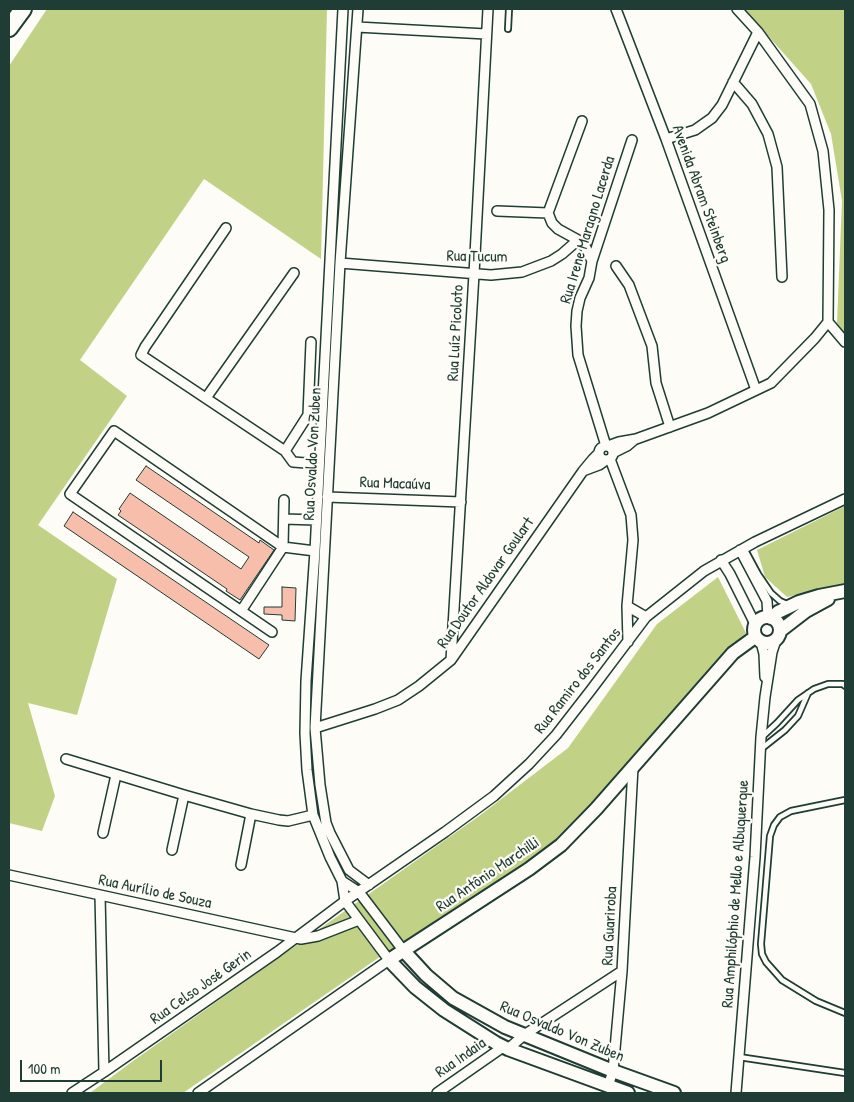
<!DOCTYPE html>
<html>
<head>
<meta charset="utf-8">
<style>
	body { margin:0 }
	#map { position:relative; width:854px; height:1102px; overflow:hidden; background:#fdfcf7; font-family:"Patrick Hand",sans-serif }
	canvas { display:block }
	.frame { position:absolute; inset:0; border:10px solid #1f3d34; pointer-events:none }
	.scale { position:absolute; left:20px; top:1060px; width:142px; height:22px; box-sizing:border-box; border:2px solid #1f3d34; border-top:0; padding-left:6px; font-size:15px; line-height:18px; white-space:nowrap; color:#1f3d34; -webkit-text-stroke:4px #fdfcf7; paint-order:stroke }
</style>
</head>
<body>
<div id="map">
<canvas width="854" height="1102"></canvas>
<div class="frame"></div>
<div class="scale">100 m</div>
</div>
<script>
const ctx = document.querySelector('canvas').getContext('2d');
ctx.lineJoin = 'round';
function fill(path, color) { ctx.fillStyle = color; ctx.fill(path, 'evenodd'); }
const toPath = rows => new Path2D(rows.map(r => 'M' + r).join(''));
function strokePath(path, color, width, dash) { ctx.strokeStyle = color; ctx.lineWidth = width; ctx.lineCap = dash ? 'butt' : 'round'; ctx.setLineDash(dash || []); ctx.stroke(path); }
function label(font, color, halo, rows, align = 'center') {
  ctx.font = font + ' "Patrick Hand",sans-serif'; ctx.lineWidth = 4.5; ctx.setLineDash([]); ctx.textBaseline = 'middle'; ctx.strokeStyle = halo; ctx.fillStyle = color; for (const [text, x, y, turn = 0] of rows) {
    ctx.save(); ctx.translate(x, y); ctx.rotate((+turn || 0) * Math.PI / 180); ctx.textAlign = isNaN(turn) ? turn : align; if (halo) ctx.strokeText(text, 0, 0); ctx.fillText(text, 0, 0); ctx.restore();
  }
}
const green = toPath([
	[47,9,327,9,321,259,204,179,80,360,127,396,38,525,117,579,77,715,28,703,55,796,42,831,9,823,9,66],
	[744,9,845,9,845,334,837,323,842,201,831,134,811,84],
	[845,506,845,584,787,597,765,577,757,550],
	[718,577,746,633,558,842,512,875,381,956,183,1093,90,1093,133,1061,479,816,568,748,657,624]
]);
const building = toPath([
	[146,466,259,543,260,540,274,550,240,600,226,591,227,589,118,515,121,511,119,509,130,493,241,569,249,557,136,480,146,466],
	[73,512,269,645,259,659,64,526,73,512],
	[282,587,296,588,295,621,282,620,282,615,264,614,264,607,282,607,282,587]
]);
const lane = toPath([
	[508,29,509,9],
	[744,548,758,574,771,593,780,601,787,604],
	[762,737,777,723,798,700,814,689,828,684,843,684,845,686],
	[761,749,785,730,798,716,808,693],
	[845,800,791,811,780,817,774,825,770,836,761,944,762,954,766,962,782,980,816,1001,845,1013],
	[739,1057,845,1073]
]);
const street = toPath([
	[358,9,340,263,315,728,320,785,326,823,330,833,349,870,369,885],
	[616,9,666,139,756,390],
	[357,27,486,34],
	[733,82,752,104,768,134,777,167,782,277],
	[666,139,695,130,712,118,722,105,758,32],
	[497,211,548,213],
	[226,228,145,347,141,355,285,451,293,462,319,464],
	[578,240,558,229,552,223,548,213,582,121],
	[340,263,491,275,522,272,551,261,562,254,578,240,586,248,592,261],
	[616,266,629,285,652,346,656,383,670,427],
	[828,322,845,342],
	[206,398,294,273],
	[606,446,578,355,576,326,577,311,580,298,589,278,592,261,632,140],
	[608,446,619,442,636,439,708,413,771,383,815,338,828,322,829,210,823,151,810,104,758,32,737,9],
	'599 453a7 7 0 1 1 14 0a7 7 0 1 1-14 0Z',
	[285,451,308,415,311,342],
	[613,453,627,446,634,440],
	[610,459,631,515,633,540,627,606,628,642],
	[583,471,599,465,606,460],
	[327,497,461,502],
	[284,519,316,520],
	[740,550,767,601,768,617],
	[721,560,730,574,755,624],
	[627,606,646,617],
	[241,611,283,547,284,500],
	[272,632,70,494,114,431,283,547,315,551],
	[761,642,764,654,765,677],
	[451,660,474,274,488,9],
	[315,728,375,709,398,700,419,686,451,660,583,471,593,459,599,453],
	[66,759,184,795,251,814,279,820,288,821,313,815],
	[103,833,116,775],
	[172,850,184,795],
	[241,865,251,814],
	[9,875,296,938,301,939,318,936,359,920],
	[342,881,359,892,403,950],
	[100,895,104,1072],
	[508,1049,524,1035,622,971],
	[608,1086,613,1071,622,971,633,767],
	[72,1093,104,1072,277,952,345,901,445,832,494,796,529,764,556,735,591,690,646,617,704,571,755,542,845,499],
	[198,1093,389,960,345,901,342,881,330,857,313,815,307,770,305,733,306,681,315,551,343,9],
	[437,1093,503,1047],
	[736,1093,755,857,761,737,765,697,772,652,776,640]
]);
const secondary = toPath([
	'754 630a13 13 0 1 1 26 0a13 13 0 1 1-26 0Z',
	[771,618,778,612,799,602,819,596,845,591],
	[780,631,806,611,828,599],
	[403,950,426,975,453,998,505,1027,613,1071,674,1093],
	[628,1093,508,1049,496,1043,444,1010,415,987,389,960,529,869,561,845,596,809,733,653,755,637]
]);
const highway = toPath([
	[9,28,23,9]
]);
const streetNames = [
	["Avenida Abram Steinberg",701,194,70],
	["Rua Irene Maragno Lacerda",588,230,-73],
	["Rua Tucum",477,257,1],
	["Rua Luíz Picoloto",456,333,-87],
	["Rua Osvaldo Von Zuben",313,454,-87],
	["Rua Macaúva",395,484,2],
	["Rua Doutor Aldovar Goulart",486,583,-55],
	["Rua Ramiro dos Santos",578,681,-52],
	["Rua Antônio Marchilli",488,875,-34],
	["Rua Aurílio de Souza",155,892,12],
	["Rua Amphilóphio de Mello e Albuquerque",736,894,-86],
	["Rua Guariroba",610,926,-87],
	["Rua Celso José Gerin",201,987,-35],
	["Rua Osvaldo Von Zuben",562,1032,23],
	["Rua Indaia",461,1058,-35]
];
fill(green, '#c1d287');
fill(building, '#f7beac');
strokePath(building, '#1f3d34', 1);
strokePath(lane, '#1f3d34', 8);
strokePath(street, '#1f3d34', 12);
strokePath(secondary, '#1f3d34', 16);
strokePath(highway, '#1f3d34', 20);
strokePath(lane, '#fdfcf7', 4.5);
strokePath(street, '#fdfcf7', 9);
strokePath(secondary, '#fdfcf7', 12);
strokePath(highway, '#fdfcf7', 16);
label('16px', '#1f3d34', '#fdfcf7', streetNames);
</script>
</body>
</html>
